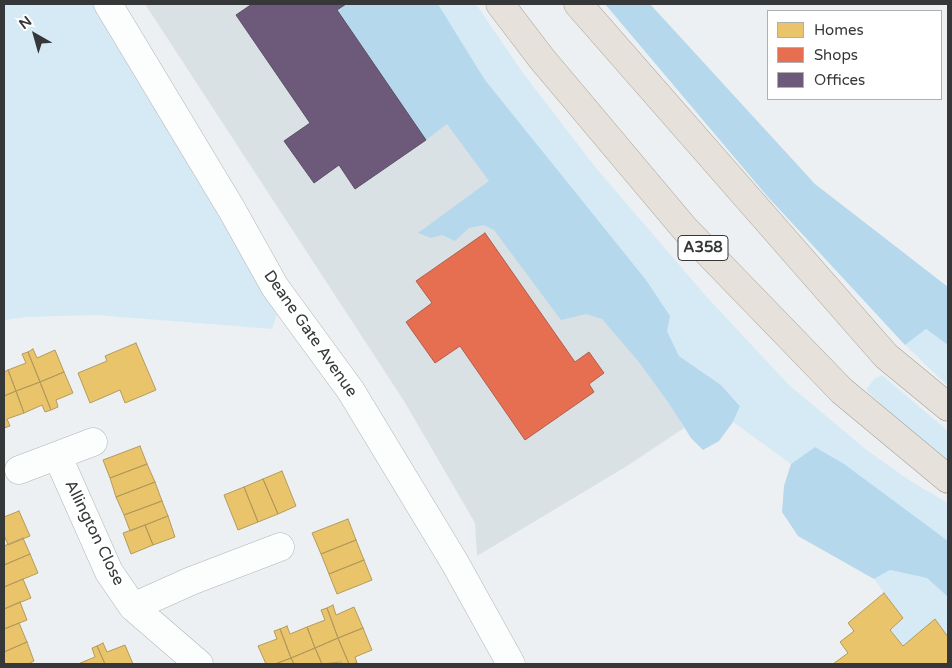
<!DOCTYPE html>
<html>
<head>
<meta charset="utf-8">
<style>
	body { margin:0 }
	#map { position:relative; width:952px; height:668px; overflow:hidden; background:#edf0f2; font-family:"Varela Round",sans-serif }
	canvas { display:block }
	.frame { position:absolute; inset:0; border:5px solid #353738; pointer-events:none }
	.legend { position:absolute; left:767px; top:10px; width:175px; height:90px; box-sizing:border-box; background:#fff; border:1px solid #aeafaf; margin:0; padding:6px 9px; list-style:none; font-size:15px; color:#353738 }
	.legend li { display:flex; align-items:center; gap:10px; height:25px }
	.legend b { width:25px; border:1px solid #aeafaf }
	.north { position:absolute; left:10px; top:10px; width:50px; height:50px; -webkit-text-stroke:4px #fff; paint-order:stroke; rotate:322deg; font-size:14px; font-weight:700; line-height:20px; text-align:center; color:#353738 }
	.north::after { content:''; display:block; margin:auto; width:18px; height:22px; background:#353738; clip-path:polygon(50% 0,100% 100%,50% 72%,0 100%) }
</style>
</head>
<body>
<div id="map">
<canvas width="952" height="668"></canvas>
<div class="frame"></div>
<ul class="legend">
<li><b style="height:14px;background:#e9c46a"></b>Homes</li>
<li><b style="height:14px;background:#e76f51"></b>Shops</li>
<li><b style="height:14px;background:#6d597a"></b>Offices</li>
</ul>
<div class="north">N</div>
</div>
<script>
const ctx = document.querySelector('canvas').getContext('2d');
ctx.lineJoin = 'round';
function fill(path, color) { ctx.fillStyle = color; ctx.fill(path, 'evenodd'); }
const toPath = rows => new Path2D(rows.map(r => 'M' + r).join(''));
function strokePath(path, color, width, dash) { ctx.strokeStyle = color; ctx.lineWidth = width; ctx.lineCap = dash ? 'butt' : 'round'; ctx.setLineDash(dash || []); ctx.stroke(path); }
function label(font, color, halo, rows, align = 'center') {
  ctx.font = font + ' "Varela Round",sans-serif'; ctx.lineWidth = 5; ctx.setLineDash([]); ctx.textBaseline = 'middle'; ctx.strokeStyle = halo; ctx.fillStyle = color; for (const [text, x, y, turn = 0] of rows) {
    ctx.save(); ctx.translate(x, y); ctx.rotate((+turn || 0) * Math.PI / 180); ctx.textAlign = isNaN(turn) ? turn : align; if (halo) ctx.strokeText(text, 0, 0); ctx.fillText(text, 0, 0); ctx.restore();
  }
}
const built = toPath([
	[145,4,389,4,643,353,684,428,627,466,477,556,475,523,404,401]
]);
const green = toPath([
	[4,4,93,4,277,314,272,329,96,315,27,317,4,320],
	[438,4,476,4,523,73,596,168,706,296,789,385,868,451,912,482,948,503,948,541,815,447,791,464,733,422,740,405,721,385,679,356,667,331,570,187,485,80],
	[926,329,948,345,948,386,905,345],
	[882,375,948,431,948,461,904,426,866,390,874,379],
	[890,570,927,578,948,597,948,637,935,619,903,646,890,630,903,618,874,579]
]);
const forest = toPath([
	[346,4,438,4,485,80,646,280,670,316,667,331,679,356,721,385,740,406,733,422,719,441,703,450,691,438,668,402,639,362,602,319,586,314,561,320,494,230,484,225,469,228,455,241,442,235,431,238,418,233,489,181,447,124,426,140,337,10],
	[605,4,650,4,815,184,948,287,948,345,926,329,905,345,767,196],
	[815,447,844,464,948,541,948,597,927,578,890,570,874,579,798,536,782,512,784,486,791,464]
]);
const homes = toPath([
	[136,343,156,390,125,403,120,390,90,403,78,373,107,361,105,356,136,343],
	[33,349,37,358,55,350,64,372,40,382,28,352,33,349],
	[28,352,40,382,16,391,8,370,26,363,22,354,28,352],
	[8,370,16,391,4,396,4,372,8,370],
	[64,372,73,393,56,400,58,407,51,410,40,382,64,372],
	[40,382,51,410,45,412,42,405,24,413,16,391,40,382],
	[16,391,24,413,7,419,10,426,4,428,4,396,16,391],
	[140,446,147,464,110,478,103,460,140,446],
	[147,464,155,482,116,497,110,478,147,464],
	[282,471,296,506,278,514,263,479,282,471],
	[263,479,278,514,258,522,244,487,263,479],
	[155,482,162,501,124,515,116,497,155,482],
	[244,487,258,522,238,530,224,495,244,487],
	[162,501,168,516,130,531,124,515,162,501],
	[19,511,30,536,8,545,4,535,4,517,19,511],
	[168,516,175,537,153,545,145,525,168,516],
	[348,519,356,540,321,554,312,533,348,519],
	[145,525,153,545,131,554,123,533,145,525],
	[23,538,30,554,4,565,4,546,23,538],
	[356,540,364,560,329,574,321,554,356,540],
	[30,554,38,573,4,587,4,565,30,554],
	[364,560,372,580,337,594,329,574,364,560],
	[23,579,31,598,4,609,4,587,23,579],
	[884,593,903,618,890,630,903,646,935,619,948,637,948,664,833,664,848,653,840,642,854,631,848,623,884,593],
	[20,602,27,620,4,629,4,609,20,602],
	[333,605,336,615,354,607,363,628,338,638,327,608,333,605],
	[327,608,338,638,315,648,307,627,325,620,321,610,327,608],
	[19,623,27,642,4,652,4,629,19,623],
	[287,626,290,634,307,627,315,648,291,658,280,629,287,626],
	[363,628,372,650,355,657,357,663,349,664,338,638,363,628],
	[280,629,291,658,275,664,266,664,258,646,277,639,274,631,280,629],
	[338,638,349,664,342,664,341,662,322,664,315,648,338,638],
	[27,642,34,661,28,664,4,664,4,652,27,642],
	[103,643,107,652,125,645,133,664,105,664,97,646,103,643],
	[97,646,105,664,78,664,95,657,92,648,97,646],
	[315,648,322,664,294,664,291,658,315,648],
	[291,658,294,664,275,664,291,658]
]);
const shops = toPath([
	[485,233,575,362,589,352,604,373,589,384,594,392,525,440,460,346,435,363,406,322,432,303,416,281,485,233]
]);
const offices = toPath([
	[252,4,346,4,337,10,426,140,355,189,339,165,314,183,284,141,310,123,236,15,252,4]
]);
const minor = toPath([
	[108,4,232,210,275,287,351,391,455,563,511,664],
	[58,457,109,572,133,607,191,581,280,547],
	[19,470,93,442],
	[133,607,199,664]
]);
const major = toPath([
	[500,4,542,59,685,229,842,391,948,479],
	[578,4,886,356,948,407]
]);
const shields = [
	[703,248,50]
];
const shieldNames = [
	["A358",703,248]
];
const streetNames = [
	["Deane Gate Avenue",310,334,55],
	["Allington Close",94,533,64]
];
fill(built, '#d9e1e5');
fill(green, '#d6eaf6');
fill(forest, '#b5d8ec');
fill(homes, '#e9c46a');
strokePath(homes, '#b39a5b', 1);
fill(shops, '#e76f51');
strokePath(shops, '#b25e4a', 1);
fill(offices, '#6d597a');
strokePath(offices, '#5c4f66', 1);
strokePath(minor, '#b2b4b5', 29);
strokePath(major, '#a8a297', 29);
strokePath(minor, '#fcfdfd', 28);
strokePath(major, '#e6e2db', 28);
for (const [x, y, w] of shields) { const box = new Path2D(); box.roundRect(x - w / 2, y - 12.5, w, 25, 4); ctx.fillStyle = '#fff'; ctx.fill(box); strokePath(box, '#353738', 1); }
label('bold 15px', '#353738', null, shieldNames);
label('16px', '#353738', '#fff', streetNames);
</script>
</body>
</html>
